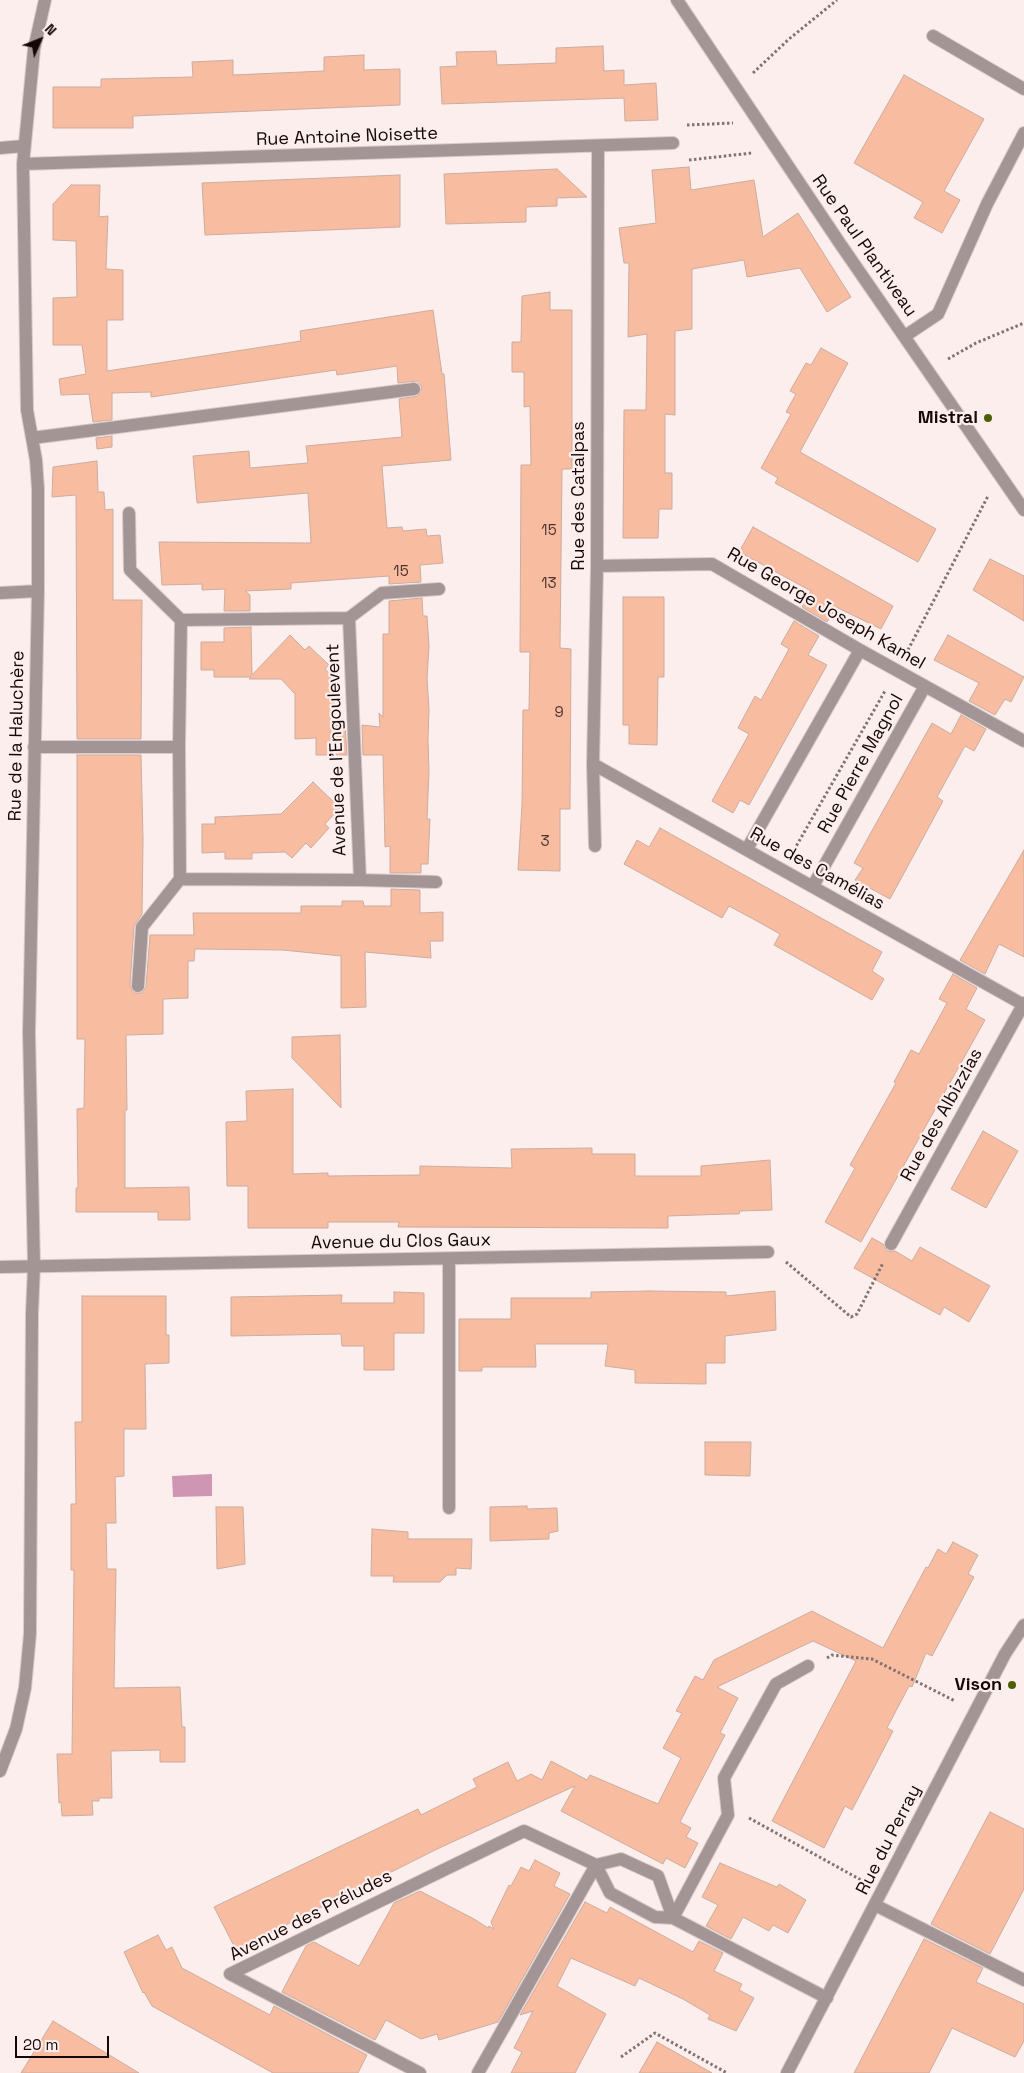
<!DOCTYPE html>
<html>
<head>
<meta charset="utf-8">
<style>
	body { margin:0 }
	#map { position:relative; width:1024px; height:2073px; overflow:hidden; background:#fceeec; font-family:"Space Grotesk",sans-serif }
	canvas { display:block }
	.north { position:absolute; left:15px; top:15px; width:50px; height:50px; -webkit-text-stroke:4px #fceeec; paint-order:stroke; rotate:46deg; font-size:14px; font-weight:700; line-height:20px; text-align:center; color:#140807 }
	.north::after { content:''; display:block; margin:auto; width:18px; height:22px; background:#140807; clip-path:polygon(50% 0,100% 100%,50% 72%,0 100%) }
	.scale { position:absolute; left:15px; top:2036px; width:94px; height:22px; box-sizing:border-box; border:2px solid #140807; border-top:0; padding-left:6px; font-size:15px; line-height:18px; white-space:nowrap; color:#140807; -webkit-text-stroke:4px #fceeec; paint-order:stroke }
</style>
</head>
<body>
<div id="map">
<canvas width="1024" height="2073"></canvas>
<div class="north">N</div>
<div class="scale">20 m</div>
</div>
<script>
const ctx = document.querySelector('canvas').getContext('2d');
ctx.lineJoin = 'round';
function fill(path, color) { ctx.fillStyle = color; ctx.fill(path, 'evenodd'); }
const toPath = rows => new Path2D(rows.map(r => 'M' + r).join(''));
function strokePath(path, color, width, dash) { ctx.strokeStyle = color; ctx.lineWidth = width; ctx.lineCap = dash ? 'butt' : 'round'; ctx.setLineDash(dash || []); ctx.stroke(path); }
function label(font, color, halo, rows, align = 'center') {
  ctx.font = font + ' "Space Grotesk",sans-serif'; ctx.lineWidth = 4.5; ctx.setLineDash([]); ctx.textBaseline = 'middle'; ctx.strokeStyle = halo; ctx.fillStyle = color; for (const [text, x, y, turn = 0] of rows) {
    ctx.save(); ctx.translate(x, y); ctx.rotate((+turn || 0) * Math.PI / 180); ctx.textAlign = isNaN(turn) ? turn : align; if (halo) ctx.strokeText(text, 0, 0); ctx.fillText(text, 0, 0); ctx.restore();
  }
}
const water = toPath([
	[212,1474,212,1496,173,1497,172,1476]
]);
const building = toPath([
	[603,46,604,71,624,70,624,85,656,83,658,120,625,121,624,98,442,104,440,67,457,66,456,52,496,51,497,65,556,63,556,48,603,46],
	[364,55,364,70,400,69,400,105,133,116,133,128,53,128,53,87,101,87,101,79,193,77,192,62,233,60,233,75,324,71,324,57,364,55],
	[904,75,984,119,944,191,960,200,942,233,914,218,923,202,854,163,904,75],
	[689,167,691,190,754,180,763,237,798,213,851,297,827,312,800,268,747,277,744,260,692,269,692,329,675,331,675,415,665,414,665,473,672,473,672,509,659,509,658,538,623,538,624,410,646,410,647,334,628,337,629,263,624,263,619,228,656,223,652,170,689,167],
	[557,169,587,197,557,198,557,206,526,207,526,222,446,224,444,174,557,169],
	[400,175,400,227,205,235,202,183,400,175],
	[71,185,100,185,99,217,108,216,106,269,123,270,123,320,107,320,107,371,301,341,300,331,433,310,442,374,444,374,451,460,382,466,387,528,402,527,403,531,426,529,427,536,440,535,443,563,420,565,421,582,389,584,389,576,291,583,291,589,245,591,250,595,250,611,224,611,225,589,202,590,202,584,162,585,159,542,311,543,308,493,197,503,193,456,249,451,250,468,308,463,306,446,402,437,399,399,418,396,422,387,417,381,398,383,397,366,337,375,336,370,151,397,151,392,112,393,112,420,93,422,89,394,61,395,59,379,86,374,82,345,53,345,53,298,77,297,76,241,53,240,53,204,71,185],
	[550,292,550,310,572,310,572,469,562,469,560,648,571,649,570,809,560,809,560,871,518,870,522,805,523,710,529,710,530,652,520,652,521,465,531,465,530,406,524,407,524,372,512,372,512,342,521,342,522,296,550,292],
	[821,348,848,363,800,452,936,529,918,562,775,483,778,478,761,468,791,414,786,412,796,394,790,391,806,363,811,365,821,348],
	[112,436,112,447,97,449,96,438,112,436],
	[97,461,98,492,104,492,105,510,113,509,113,600,142,600,141,739,77,739,76,495,52,497,53,467,97,461],
	[753,527,893,606,881,629,836,607,827,622,802,607,811,591,739,552,753,527],
	[990,559,1024,576,1024,621,973,590,990,559],
	[623,597,664,597,664,677,658,677,657,745,629,744,629,725,623,725,623,597],
	[422,598,423,616,427,616,429,646,427,678,429,709,428,739,429,771,427,819,430,819,428,864,421,864,421,873,390,873,390,846,385,847,383,755,363,755,362,725,380,727,379,713,383,717,383,634,389,634,389,601,422,598],
	[794,621,819,636,808,655,827,665,749,805,740,800,733,813,712,801,749,734,738,728,755,696,761,700,789,649,781,644,794,621],
	[251,627,252,675,290,635,305,650,309,646,329,665,325,669,340,685,334,691,334,723,345,724,347,755,316,755,316,738,295,739,295,694,281,679,249,679,251,677,214,677,214,670,201,670,201,642,224,642,224,628,251,627],
	[948,635,1024,677,1011,702,1005,699,995,715,969,701,979,683,934,660,948,635],
	[961,715,986,729,974,751,965,746,937,797,943,801,890,899,855,880,863,868,854,863,932,723,951,734,961,715],
	[77,755,141,755,143,840,142,914,134,926,130,985,134,993,142,993,146,987,150,935,194,935,193,913,301,913,301,906,342,906,342,901,363,901,364,906,391,906,391,889,420,890,420,913,443,912,443,941,430,941,431,958,365,952,366,1007,341,1008,341,956,283,950,195,949,194,961,188,961,188,998,163,999,163,1034,126,1035,127,1110,125,1110,125,1188,189,1187,190,1220,158,1220,158,1212,76,1212,76,1188,78,1188,77,1109,84,1108,85,1039,77,1039,77,755],
	[313,782,340,808,325,824,329,828,311,848,306,843,292,858,285,852,252,853,252,859,225,859,225,852,202,853,202,824,215,824,215,817,281,814,313,782],
	[660,828,882,952,872,971,884,979,872,1000,774,945,780,934,755,920,729,906,722,918,624,864,637,840,649,847,660,828],
	[1024,850,1024,957,999,944,985,974,960,960,1024,850],
	[953,974,977,988,966,1009,985,1020,861,1242,825,1222,855,1168,850,1165,896,1083,894,1082,911,1050,919,1054,947,1003,939,999,953,974],
	[340,1035,341,1108,292,1058,292,1037,340,1035],
	[293,1089,293,1174,328,1173,328,1176,420,1175,420,1166,512,1168,511,1149,592,1148,592,1154,635,1154,635,1176,701,1176,701,1166,770,1160,772,1210,740,1211,739,1214,728,1214,668,1216,668,1228,398,1227,399,1222,328,1222,328,1228,248,1228,248,1186,227,1186,226,1122,247,1121,246,1091,293,1089],
	[983,1131,1018,1151,986,1208,951,1189,983,1131],
	[872,1238,883,1244,887,1251,895,1251,912,1261,920,1247,990,1286,969,1322,944,1307,940,1315,854,1268,872,1238],
	[648,1291,726,1292,726,1296,775,1291,776,1330,725,1336,725,1363,706,1363,706,1384,635,1383,635,1370,605,1366,608,1344,535,1344,536,1367,482,1367,482,1371,459,1371,459,1319,511,1319,511,1298,591,1298,591,1292,648,1291],
	[394,1292,424,1293,424,1333,394,1333,394,1370,364,1370,364,1346,342,1346,341,1334,231,1336,231,1297,342,1295,341,1303,394,1303,394,1292],
	[82,1296,166,1296,166,1335,169,1335,169,1363,145,1364,146,1429,124,1429,124,1476,115,1477,116,1523,106,1523,107,1569,116,1569,114,1688,180,1687,182,1727,185,1727,185,1762,160,1762,160,1750,111,1751,112,1798,99,1798,99,1801,92,1801,93,1815,62,1816,61,1802,59,1803,57,1754,72,1754,74,1570,71,1570,71,1504,76,1504,75,1422,82,1422,82,1296],
	[705,1442,751,1442,750,1476,705,1475,705,1442],
	[527,1506,527,1509,557,1508,558,1531,549,1533,549,1539,490,1541,490,1507,527,1506],
	[216,1507,243,1507,245,1564,217,1569,216,1507],
	[372,1529,408,1532,408,1539,472,1539,471,1569,456,1568,456,1575,447,1575,440,1582,393,1582,394,1576,371,1576,372,1529],
	[953,1542,978,1555,968,1574,974,1577,932,1656,926,1653,912,1687,909,1686,887,1728,893,1731,852,1810,845,1806,824,1848,772,1821,856,1661,813,1641,717,1687,738,1698,720,1733,725,1735,680,1822,691,1828,686,1837,698,1843,685,1868,666,1858,663,1864,561,1811,575,1786,437,1849,236,1950,214,1907,418,1809,421,1815,477,1787,473,1779,508,1762,517,1781,531,1774,542,1780,551,1761,587,1780,590,1775,658,1804,681,1758,663,1748,682,1713,676,1711,695,1676,703,1680,714,1660,812,1611,883,1648,926,1567,928,1568,938,1549,946,1554,953,1542],
	[990,1812,1024,1829,1024,1889,990,1954,931,1924,990,1812],
	[535,1860,560,1873,554,1886,570,1894,498,2022,439,2040,437,2034,421,2039,386,2020,375,2040,282,1992,306,1946,314,1942,359,1966,394,1903,420,1891,474,1919,488,1928,489,1926,494,1929,491,1922,509,1885,511,1886,521,1867,529,1871,535,1860],
	[720,1863,777,1887,779,1884,806,1900,788,1933,773,1925,769,1931,743,1917,731,1939,706,1926,718,1905,702,1897,720,1863],
	[585,1902,607,1913,610,1907,693,1952,699,1941,723,1953,714,1971,742,1984,739,1990,754,1998,736,2031,708,2019,710,2015,683,1999,639,1978,635,1986,571,1958,557,1986,606,2014,575,2073,511,2073,522,2052,514,2048,533,2011,520,2015,585,1902],
	[158,1935,166,1950,172,1947,182,1968,270,2015,274,2006,367,2055,358,2073,273,2073,152,2006,144,1992,143,1993,124,1952,158,1935],
	[924,1939,983,1968,976,1982,1024,2004,1024,2041,1015,2057,952,2028,929,2073,854,2073,924,1939],
	[53,2021,106,2053,139,2073,21,2073,53,2021],
	[657,2042,712,2073,639,2073,657,2042]
]);
const path = toPath([
	[753,73,789,39,837,0],
	[687,125,733,123],
	[689,160,752,153],
	[948,359,976,343,1024,323],
	[908,650,988,496],
	[794,850,885,691],
	[786,1262,851,1317,857,1314,883,1263],
	[827,1658,832,1655,872,1659,955,1701],
	[749,1818,861,1880],
	[621,2057,655,2033,727,2073]
]);
const minor = toPath([
	[677,0,841,245,1024,510],
	[933,36,1024,89],
	[0,148,24,146],
	[23,164,673,143],
	[905,336,938,314,987,204,1024,133],
	[32,438,414,389],
	[129,513,130,570,181,620],
	[597,566,712,564,860,650,1024,741],
	[0,593,38,591],
	[349,618,382,593,439,589],
	[34,747,179,747,181,620,349,618,360,880,180,879,179,747],
	[593,764,1024,1005],
	[595,846,593,764,597,566,598,147],
	[747,849,860,650],
	[360,880,436,882],
	[813,886,925,686],
	[138,986,142,927,180,879],
	[891,1244,1024,1003],
	[449,1259,449,1508],
	[0,1267,768,1252],
	[0,1771,16,1729,25,1688,30,1634,32,1313,34,1266,29,1033,38,591,38,489,36,460,27,410,23,164,34,49,45,0],
	[875,1905,1024,1980],
	[673,1918,658,1876,621,1859,596,1865,610,1893,655,1917,673,1918,827,1998],
	[673,1918,728,1815,724,1778,776,1684,808,1666],
	[420,2073,230,1974,524,1831,596,1865,478,2073],
	[787,2073,1005,1654,1024,1625]
]);
const markers = [
	[988,418,5,"#4b5f05"],
	[1012,1685,5,"#4b5f05"]
];
const numberNames = [
	["15",549,531],
	["15",401,572],
	["13",549,584],
	["9",559,713],
	["3",545,842]
];
const streetNames = [
	["Rue Antoine Noisette",347,137,-2],
	["Rue Paul Plantiveau",864,246,55],
	["Rue des Catalpas",579,496,-90],
	["Rue George Joseph Kamel",826,609,30],
	["Rue de la Haluchère",17,736,-89],
	["Avenue de l'Engoulevent",337,750,-92],
	["Rue Pierre Magnol",861,764,-61],
	["Rue des Camélias",817,869,29],
	["Rue des Albizzias",942,1115,-61],
	["Avenue du Clos Gaux",401,1242,-1],
	["Rue du Perray",889,1840,-63],
	["Avenue des Préludes",311,1916,-27]
];
const poiNames = [
	["Mistral",978,418],
	["Vison",1002,1685]
];
fill(water, '#cf96b4');
fill(building, '#f8bca1');
strokePath(building, '#cbac9f', 1);
strokePath(minor, '#d7c9c7', 14);
strokePath(path, '#807371', 3, [2.5, 2.5]);
strokePath(minor, '#a39496', 12);
for (const [x, y, r, color] of markers) { const dot = new Path2D(); dot.arc(x, y, r, 0, 2 * Math.PI); ctx.fillStyle = color; ctx.fill(dot); strokePath(dot, '#fceeec', 2); }
label('15px', '#4d352e', null, numberNames);
label('18px', '#140807', '#fceeec', streetNames);
label('bold 18px', '#140807', '#fceeec', poiNames, 'right');
</script>
</body>
</html>
